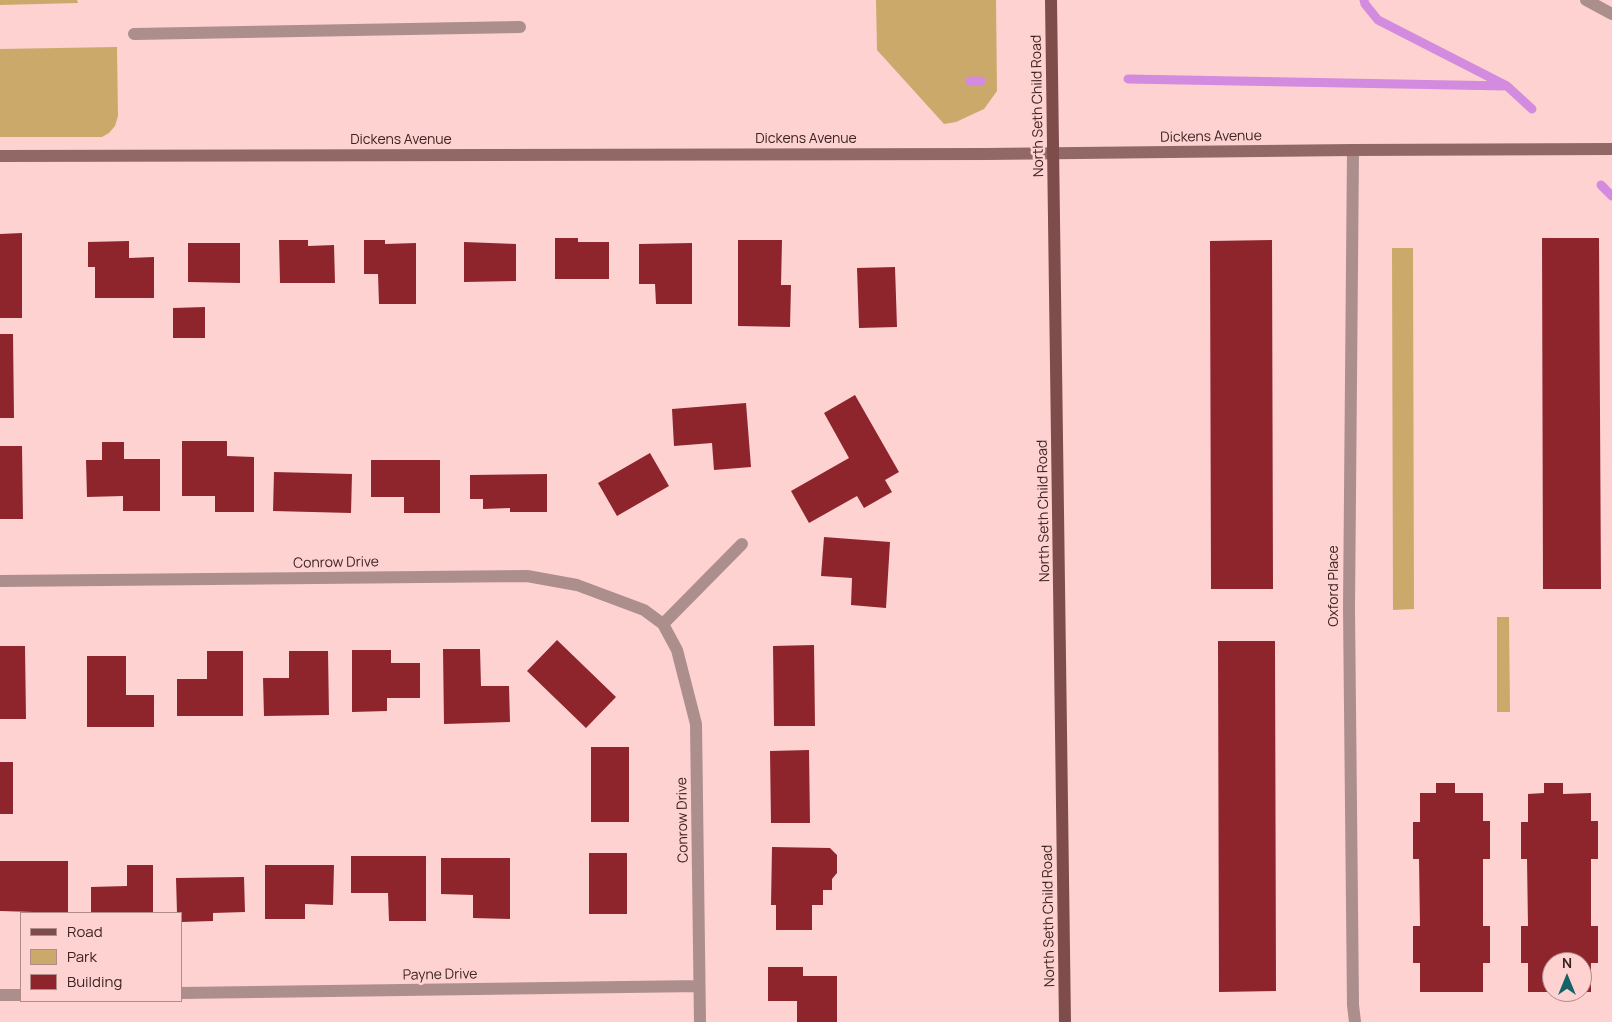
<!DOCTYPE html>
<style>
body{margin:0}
#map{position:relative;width:1612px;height:1022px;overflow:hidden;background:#fdd2d0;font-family:Manrope,sans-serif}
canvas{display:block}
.legend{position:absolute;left:20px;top:912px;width:162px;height:90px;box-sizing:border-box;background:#fdd2d0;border:1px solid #b08c8a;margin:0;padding:6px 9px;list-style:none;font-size:15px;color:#3d2322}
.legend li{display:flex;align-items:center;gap:10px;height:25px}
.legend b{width:25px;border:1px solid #b08c8a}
.north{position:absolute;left:1542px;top:952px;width:50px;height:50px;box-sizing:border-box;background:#fdd2d0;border:1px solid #b08c8a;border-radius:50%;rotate:0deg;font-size:14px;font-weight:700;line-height:20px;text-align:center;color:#3d2322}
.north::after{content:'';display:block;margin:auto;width:18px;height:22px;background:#136368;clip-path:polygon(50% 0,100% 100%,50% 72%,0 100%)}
</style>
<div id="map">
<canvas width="1612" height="1022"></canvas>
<ul class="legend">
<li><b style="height:6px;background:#7e4c4b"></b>Road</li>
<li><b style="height:14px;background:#cba96b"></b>Park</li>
<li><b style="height:14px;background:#8e252d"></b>Building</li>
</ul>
<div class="north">N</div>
</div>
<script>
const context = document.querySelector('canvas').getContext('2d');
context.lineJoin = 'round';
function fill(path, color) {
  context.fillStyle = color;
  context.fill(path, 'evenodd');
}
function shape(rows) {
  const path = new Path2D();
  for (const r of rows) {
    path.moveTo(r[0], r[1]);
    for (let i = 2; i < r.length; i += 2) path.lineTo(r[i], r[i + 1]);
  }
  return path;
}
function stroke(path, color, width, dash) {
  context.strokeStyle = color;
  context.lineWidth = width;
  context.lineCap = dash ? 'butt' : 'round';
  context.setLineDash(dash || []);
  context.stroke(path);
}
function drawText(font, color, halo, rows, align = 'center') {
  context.font = font + ' Manrope,sans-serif';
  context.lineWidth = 5;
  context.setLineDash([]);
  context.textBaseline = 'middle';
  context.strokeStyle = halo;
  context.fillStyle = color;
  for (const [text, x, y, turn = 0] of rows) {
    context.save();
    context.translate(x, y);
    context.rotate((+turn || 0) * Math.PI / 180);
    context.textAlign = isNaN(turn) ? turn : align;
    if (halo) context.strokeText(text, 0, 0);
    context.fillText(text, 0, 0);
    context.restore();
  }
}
fill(shape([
 [0,0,77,0,78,3,0,5],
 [876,0,996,0,997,91,984,109,956,122,944,124,877,50],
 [117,47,118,116,115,126,109,133,102,137,0,137,0,49],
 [1392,248,1413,248,1414,609,1393,610],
 [1497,617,1509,617,1510,712,1497,712]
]), '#cba96b');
stroke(shape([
 [1364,0,1365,4,1378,20,1507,86,1532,109],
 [1128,79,1507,86],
 [970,81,981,81],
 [1601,185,1612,196]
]), '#d28bde', 9);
fill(shape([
 [22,233,22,318,0,318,0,234],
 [555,238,578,238,578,242,609,242,609,279,555,279],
 [1542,238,1599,238,1601,589,1543,589],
 [279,240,308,240,308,246,334,245,335,283,280,283],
 [364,240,385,240,385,244,416,243,416,304,379,304,378,274,364,274],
 [738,240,782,240,781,285,791,285,790,327,738,326],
 [1272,240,1273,589,1211,589,1210,241],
 [129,241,129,258,154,257,154,298,95,298,95,267,88,267,88,242],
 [464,242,516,244,516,281,464,282],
 [188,243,240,243,240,283,188,282],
 [692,243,692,304,656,304,655,284,639,284,639,244],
 [895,267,897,327,859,328,857,268],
 [205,307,205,338,173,338,173,308],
 [0,334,13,334,14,418,0,418],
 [855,395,899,472,885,480,892,492,864,508,857,496,809,523,791,491,849,458,824,413],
 [746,403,751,467,714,470,712,443,674,446,672,409],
 [182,441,227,441,227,456,254,457,254,512,215,512,215,496,182,496],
 [102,442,124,442,124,459,160,459,160,511,123,511,123,496,87,497,86,460,102,460],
 [0,446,22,446,23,519,0,519],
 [650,453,669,486,617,516,598,483],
 [371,460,440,460,440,513,404,513,404,497,371,497],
 [274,472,352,474,351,513,273,511],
 [547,474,547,512,510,512,510,508,483,509,483,499,470,499,470,475],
 [824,537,890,542,886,608,851,605,852,578,821,576],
 [557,640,616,697,586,728,527,671],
 [1218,641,1275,641,1276,991,1219,992],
 [814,645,815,726,774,726,773,646],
 [0,646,25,646,26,719,0,719],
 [443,649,480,649,481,686,509,686,510,722,444,724],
 [352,650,391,650,391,663,420,663,420,698,387,698,387,711,352,712],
 [207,651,243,651,243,716,177,716,177,679,207,679],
 [289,651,328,651,329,715,264,716,263,678,289,678],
 [87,656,126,656,126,695,154,695,154,727,87,727],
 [591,747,629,747,629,822,591,822],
 [809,750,810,823,771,823,770,751],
 [0,762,13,762,13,814,0,814],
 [1436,783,1455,783,1455,793,1483,793,1483,821,1490,821,1490,859,1483,859,1483,926,1490,926,1490,963,1483,963,1483,992,1420,992,1420,963,1413,963,1413,926,1420,926,1419,859,1413,859,1413,822,1420,822,1420,793,1436,793],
 [1544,783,1563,783,1563,794,1591,793,1591,821,1598,821,1598,859,1591,859,1591,926,1598,926,1598,963,1591,963,1591,992,1582,992,1582,962,1552,962,1552,992,1528,992,1528,963,1521,963,1521,926,1528,926,1527,859,1521,859,1521,822,1528,822,1528,794,1544,793],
 [772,847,830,848,837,855,837,873,832,879,832,890,823,890,823,905,812,905,812,930,776,930,776,905,771,905],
 [589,853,627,853,627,914,589,914],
 [351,856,426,856,426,921,389,921,388,893,351,893],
 [441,858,510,858,510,919,473,918,473,895,441,894],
 [0,861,68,861,68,913,0,911],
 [127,865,153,865,153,913,91,913,91,887,127,886],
 [265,865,334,865,333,905,305,904,305,919,265,919],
 [244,877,245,912,213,913,213,921,181,922,181,913,177,913,176,878],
 [768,967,803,967,803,976,837,976,837,1022,797,1022,797,1001,768,1001]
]), '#8e252d');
stroke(shape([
 [134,34,520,27]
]), '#ac8e8d', 12);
stroke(shape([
 [1586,0,1612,14],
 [1353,150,1349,608,1353,1005,1355,1022],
 [0,581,527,576,577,585,644,610,663,624,677,650,696,724,700,1022],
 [663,624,742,544],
 [181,993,699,986],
 [0,995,21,995]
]), '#ac8e8d', 12);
stroke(shape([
 [0,156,986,154,1353,150,1612,149]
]), '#926866', 12);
stroke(shape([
 [1051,0,1065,1022]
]), '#7e4c4b', 12);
drawText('14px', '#3d2322', '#fdd2d0', [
 ["North Seth Child Road",1038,106,-91],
 ["Dickens Avenue",1211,137,-1],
 ["Dickens Avenue",806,139],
 ["Dickens Avenue",401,140],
 ["North Seth Child Road",1044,511,-91],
 ["Conrow Drive",336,563,-1],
 ["Oxford Place",1334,586,-90],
 ["Conrow Drive",683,820,-91],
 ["North Seth Child Road",1049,916,-91],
 ["Payne Drive",440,975,-1]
]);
</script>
